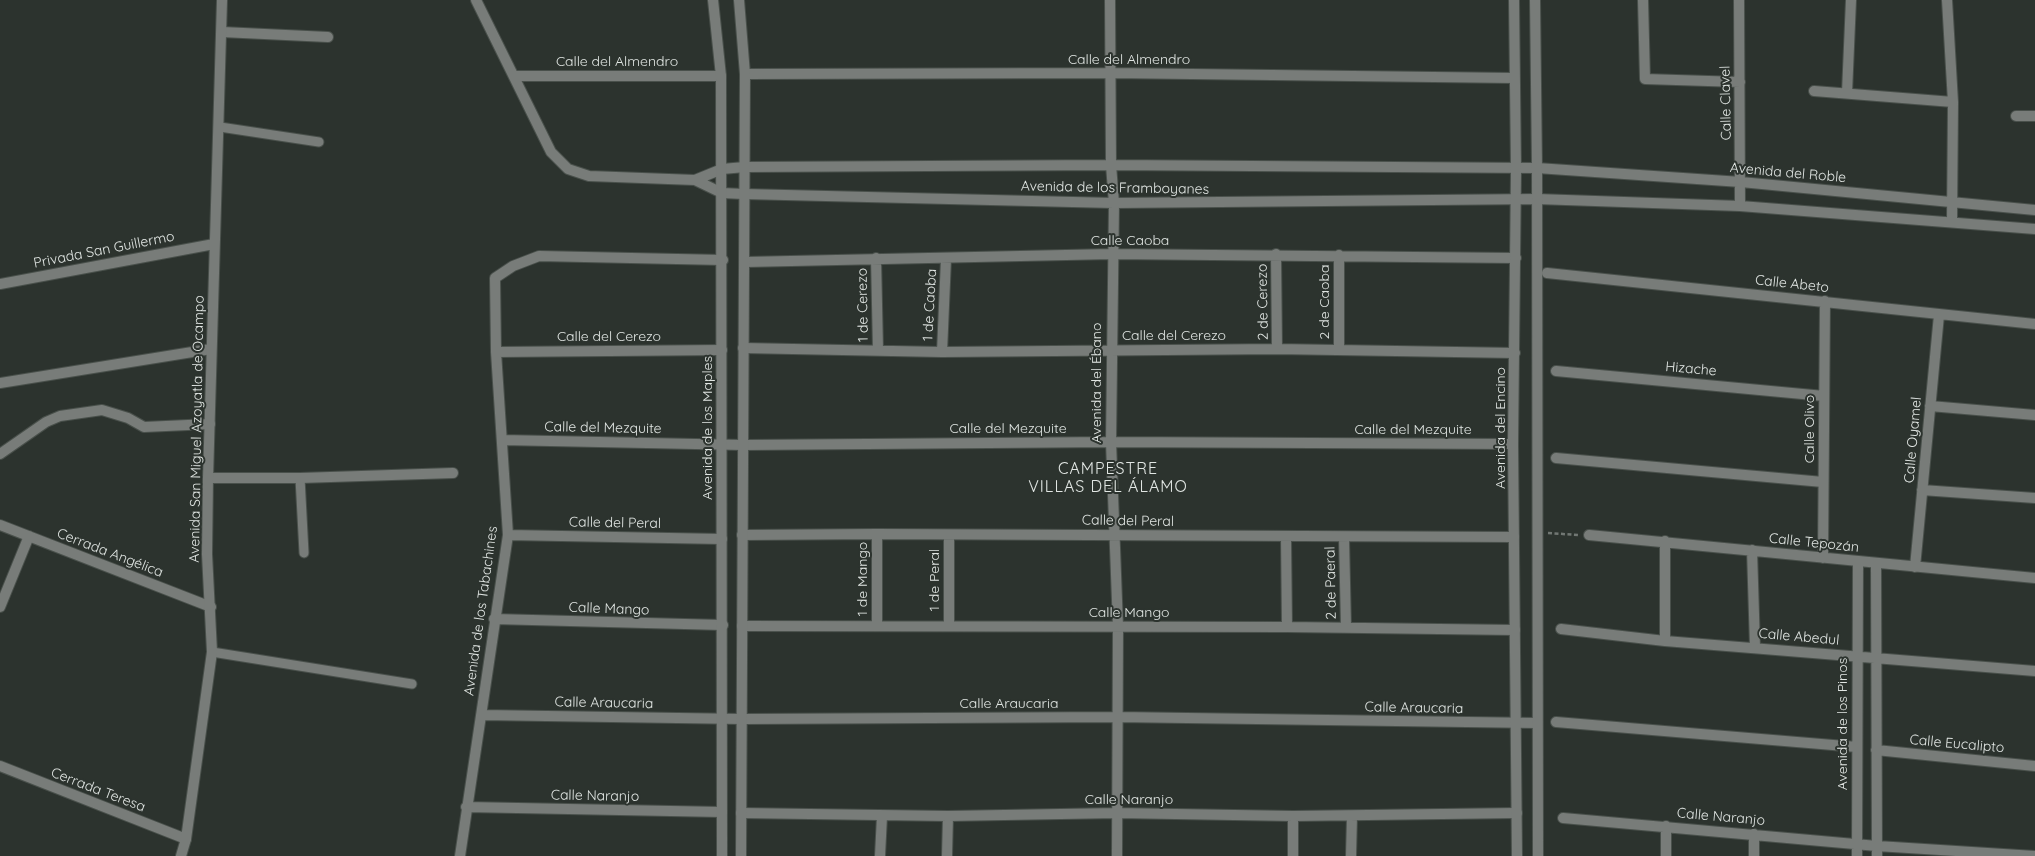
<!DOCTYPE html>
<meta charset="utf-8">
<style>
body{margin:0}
canvas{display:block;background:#2c332e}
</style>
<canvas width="2035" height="856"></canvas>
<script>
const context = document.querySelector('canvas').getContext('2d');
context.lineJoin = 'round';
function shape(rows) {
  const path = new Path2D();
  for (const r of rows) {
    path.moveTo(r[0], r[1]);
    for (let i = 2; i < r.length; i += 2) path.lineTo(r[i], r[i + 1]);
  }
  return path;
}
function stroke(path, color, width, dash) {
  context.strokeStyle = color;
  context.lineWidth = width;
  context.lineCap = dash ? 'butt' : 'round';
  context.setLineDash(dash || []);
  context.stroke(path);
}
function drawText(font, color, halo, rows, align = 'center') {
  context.font = font + ' Quicksand,sans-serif';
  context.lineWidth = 4;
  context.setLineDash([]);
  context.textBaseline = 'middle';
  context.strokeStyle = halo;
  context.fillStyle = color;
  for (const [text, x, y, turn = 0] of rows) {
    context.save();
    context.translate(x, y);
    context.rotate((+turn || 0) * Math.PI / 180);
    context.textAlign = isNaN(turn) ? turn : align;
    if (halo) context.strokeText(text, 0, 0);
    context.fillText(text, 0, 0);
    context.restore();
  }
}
const service = shape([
 [220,127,319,142],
 [300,478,304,553],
 [212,652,412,684]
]);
const minor = shape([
 [476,0,551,152,568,169,589,176,695,180,722,193,744,194,1114,203,1537,199,1740,206,2035,229],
 [1110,0,1111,165,1114,203,1111,442,1118,627,1117,856],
 [1643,0,1645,79,1740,82],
 [1739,0,1740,206],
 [1947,0,1953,102,1952,221],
 [222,32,328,37],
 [745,74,1111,73,1514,78],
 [514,76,721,76],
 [1814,91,1953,102],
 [1847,93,1851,0],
 [2016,116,2035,116],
 [695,180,722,169,745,167,1111,165,1537,168,1741,182,2035,210],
 [1276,254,1277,349],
 [876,258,878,350],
 [745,262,1112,254,1516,258],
 [1547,273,2035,324],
 [0,284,214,244],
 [743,348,942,352,1277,349,1515,353],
 [1339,350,1339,255],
 [496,352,722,350],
 [942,352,946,259],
 [1556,371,1824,396],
 [0,383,211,349],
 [1930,406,2035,415],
 [502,440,744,445,1111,442,1513,444],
 [0,454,46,422,60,416,102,410,128,418,144,427,210,424],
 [1556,458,1823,482],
 [208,478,300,478,453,473],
 [1922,490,2035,498],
 [0,525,211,607],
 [877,534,877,625],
 [508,535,722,539],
 [742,535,877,534,1514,537],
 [1589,535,2035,578],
 [1286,537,1287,627],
 [1344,538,1346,627],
 [1752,550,1755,647],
 [1823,558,1825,301],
 [1876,563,1877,856],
 [1915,567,1939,315],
 [0,607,29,536],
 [494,619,723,625],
 [949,625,949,535],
 [742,626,1287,627,1515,630],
 [1561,629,1665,641,2035,671],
 [1665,641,1665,541],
 [481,715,743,719,1117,717,1537,723],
 [1556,722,1857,747],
 [1876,750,2035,766],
 [0,766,186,839],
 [466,807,722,812],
 [741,813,948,816,1117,813,1293,816,1517,813],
 [1293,816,1293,856],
 [1563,818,1877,846,2035,856],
 [1754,834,1754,856],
 [460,856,508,535,496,352,495,278,513,266,539,256,723,260],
 [880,856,882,816],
 [947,856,948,816],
 [1351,856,1352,816],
 [1666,856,1666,826],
 [1857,856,1858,561]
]);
const tertiary = shape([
 [713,0,721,76,722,856],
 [739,0,745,74,741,856],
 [1514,0,1516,170,1513,444,1517,856],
 [1535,0,1537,168,1538,856],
 [181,856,186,839,212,652,207,554,208,478,222,0]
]);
stroke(service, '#49504b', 11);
stroke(minor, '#49504b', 12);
stroke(tertiary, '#49504b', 12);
stroke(shape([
 [1548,533,1578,535]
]), '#717773', 2.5, [4, 2.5]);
stroke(service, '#787c79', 9);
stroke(minor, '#787c79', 10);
stroke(tertiary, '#787c79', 10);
drawText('14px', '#e1e6e3', '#2c332e', [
 ["Calle del Almendro",1129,60],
 ["Calle del Almendro",617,62],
 ["Calle Clavel",1726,103,-91],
 ["Avenida del Roble",1788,173,5],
 ["Avenida de los Framboyanes",1115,188,1],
 ["Calle Caoba",1130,241],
 ["Privada San Guillermo",104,250,-11],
 ["Calle Abeto",1792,284,6],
 ["2 de Cerezo",1263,302,-91],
 ["2 de Caoba",1325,302,-90],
 ["1 de Cerezo",863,305,-91],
 ["1 de Caoba",930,305,-87],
 ["Calle del Cerezo",1174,336],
 ["Calle del Cerezo",609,337],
 ["Hizache",1691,369,5],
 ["Avenida del Ébano",1097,383,-90],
 ["Calle del Mezquite",603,428,1],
 ["Avenida de los Maples",708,428,-90],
 ["Avenida del Encino",1501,428,-90],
 ["Avenida San Miguel Azoyatla de Ocampo",197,429,-89],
 ["Calle del Mezquite",1008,429],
 ["Calle Olivo",1810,429,-90],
 ["Calle del Mezquite",1413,430],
 ["Calle Oyamel",1913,440,-85],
 ["Calle del Peral",1128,521,1],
 ["Calle del Peral",615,523,1],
 ["Calle Tepozán",1814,543,6],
 ["Cerrada Angélica",110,553,21],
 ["1 de Mango",863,579,-90],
 ["1 de Peral",935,580,-90],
 ["2 de Paeral",1331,583,-91],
 ["Calle Mango",609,609,2],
 ["Avenida de los Tabachines",481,611,-82],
 ["Calle Mango",1129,613],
 ["Calle Abedul",1799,637,5],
 ["Calle Araucaria",604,703,1],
 ["Calle Araucaria",1009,704],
 ["Calle Araucaria",1414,708,1],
 ["Avenida de los Pinos",1843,724,-90],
 ["Calle Eucalipto",1957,744,5],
 ["Cerrada Teresa",98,790,21],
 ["Calle Naranjo",595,796,1],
 ["Calle Naranjo",1129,800],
 ["Calle Naranjo",1721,817,5]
]);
context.letterSpacing = '1px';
drawText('16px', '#e1e6e3', '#2c332e', [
 ["CAMPESTRE",1108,469],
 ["VILLAS DEL ÁLAMO",1108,487]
]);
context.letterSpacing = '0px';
</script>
